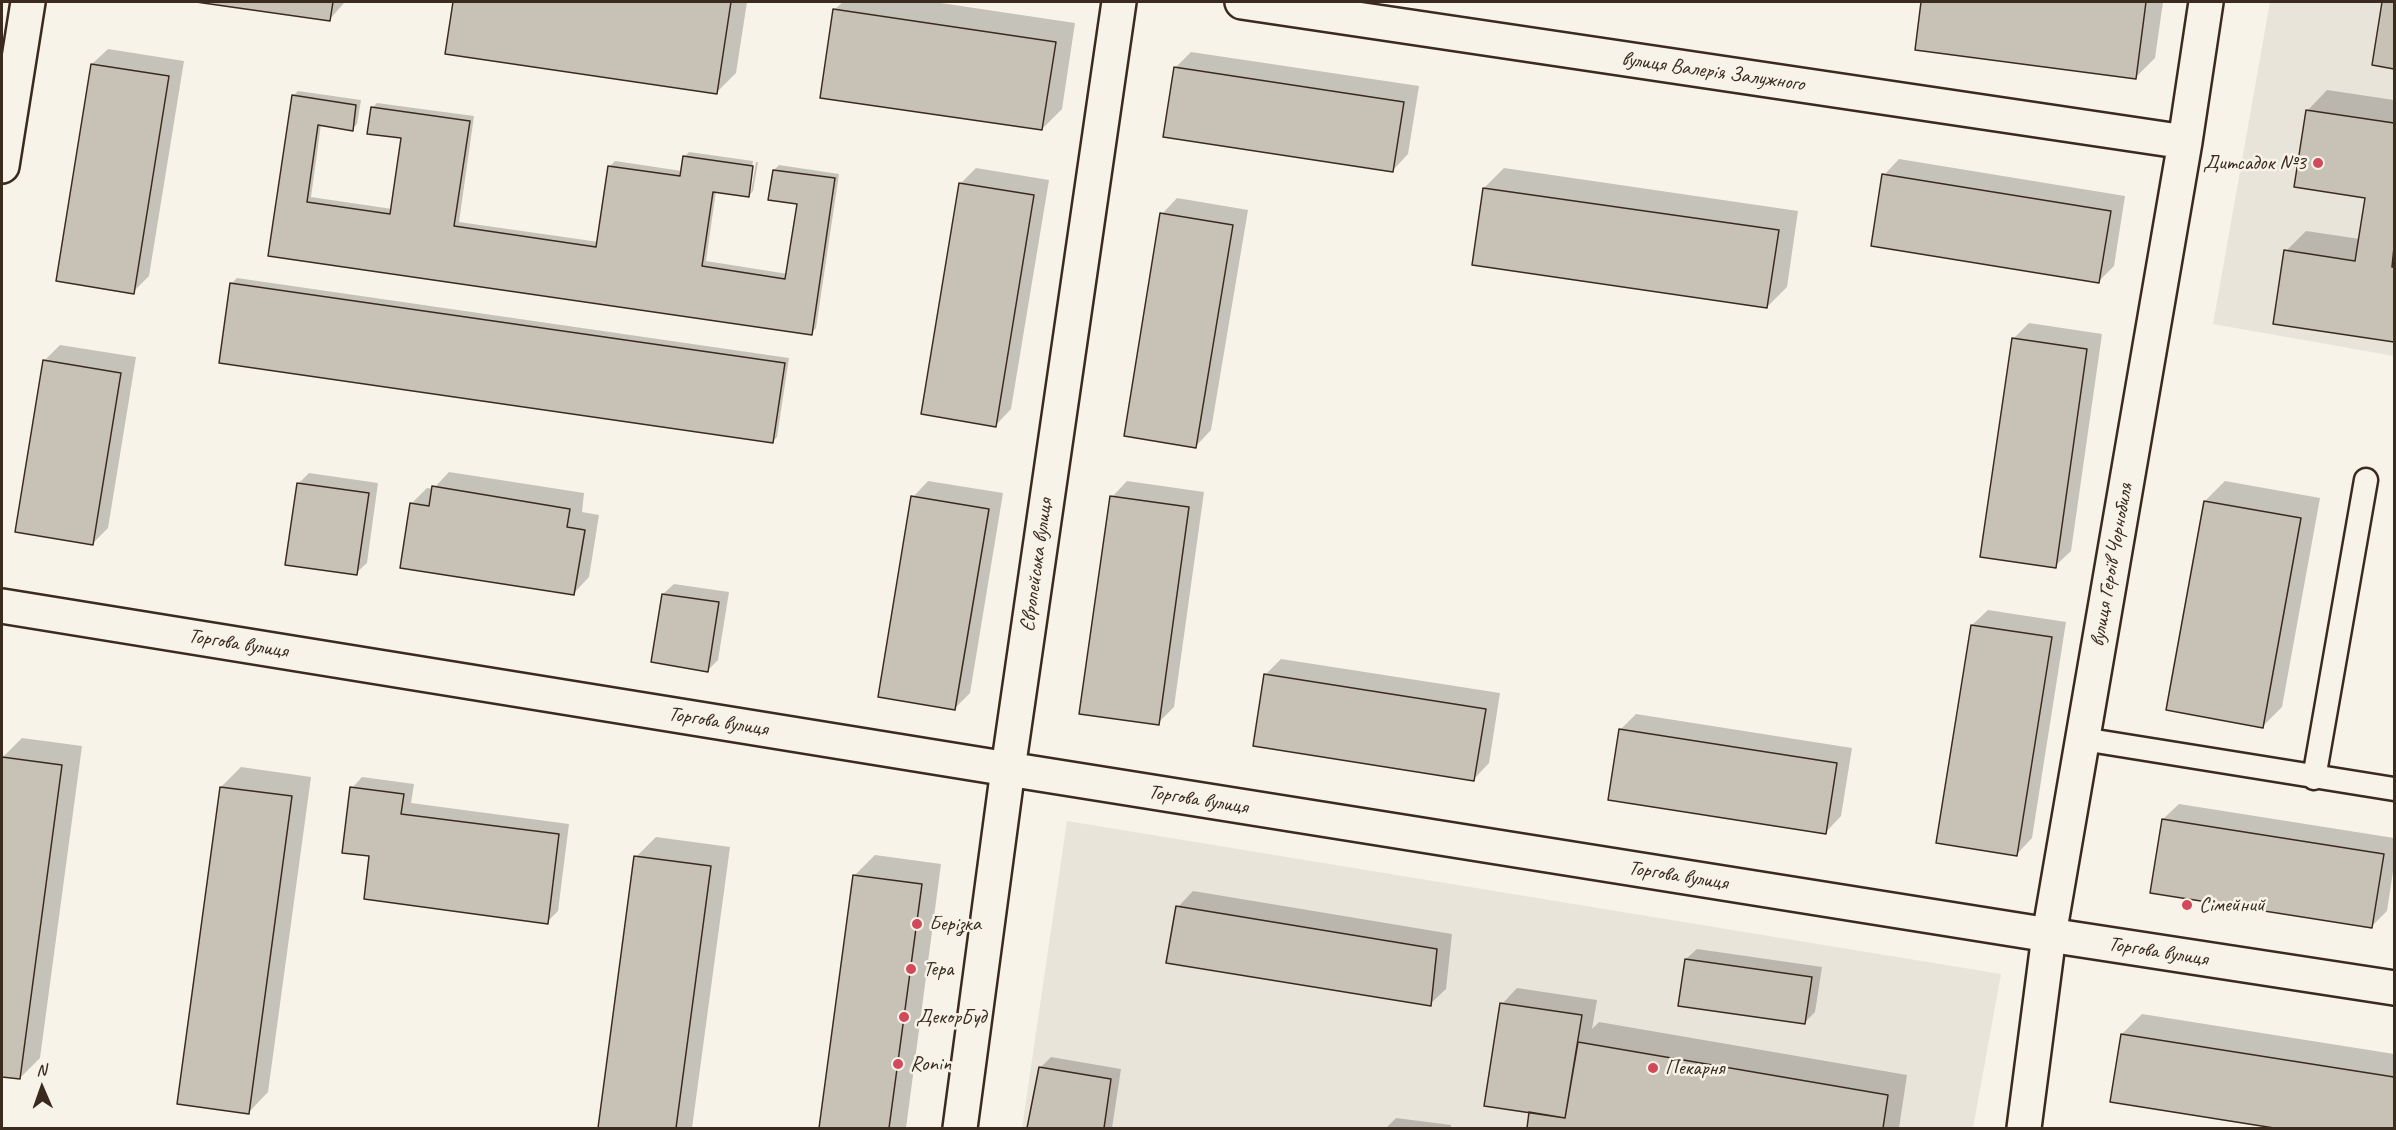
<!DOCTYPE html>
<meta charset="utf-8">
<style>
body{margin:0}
#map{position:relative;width:2396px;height:1130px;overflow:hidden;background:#f7f3e8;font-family:Caveat,sans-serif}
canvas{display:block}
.frame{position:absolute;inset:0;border:3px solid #3b2a1e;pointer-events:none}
.north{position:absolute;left:12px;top:1058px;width:60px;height:60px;-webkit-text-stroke:4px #f7f3e8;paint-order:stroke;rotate:358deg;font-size:16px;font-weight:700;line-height:24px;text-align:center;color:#3b2a1e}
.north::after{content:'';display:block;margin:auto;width:21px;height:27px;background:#3b2a1e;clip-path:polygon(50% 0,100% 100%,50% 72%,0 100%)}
</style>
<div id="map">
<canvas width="2396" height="1130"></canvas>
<div class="frame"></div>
<div class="north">N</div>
</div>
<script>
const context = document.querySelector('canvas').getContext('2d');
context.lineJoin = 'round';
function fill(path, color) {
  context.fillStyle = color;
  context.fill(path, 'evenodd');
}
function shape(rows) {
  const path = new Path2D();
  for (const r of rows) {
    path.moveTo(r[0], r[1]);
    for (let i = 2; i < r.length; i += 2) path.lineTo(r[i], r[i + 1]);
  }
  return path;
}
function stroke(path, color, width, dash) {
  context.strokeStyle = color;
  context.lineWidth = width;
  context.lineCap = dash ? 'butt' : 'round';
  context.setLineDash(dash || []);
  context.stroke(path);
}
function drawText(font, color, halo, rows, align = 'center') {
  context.font = font + ' Caveat,sans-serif';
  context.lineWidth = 5;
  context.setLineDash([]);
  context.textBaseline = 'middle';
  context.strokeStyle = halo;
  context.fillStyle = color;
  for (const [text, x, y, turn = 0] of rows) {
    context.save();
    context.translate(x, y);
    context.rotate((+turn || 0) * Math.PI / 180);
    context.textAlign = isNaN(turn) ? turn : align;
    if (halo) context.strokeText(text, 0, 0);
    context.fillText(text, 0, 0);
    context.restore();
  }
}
fill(shape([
 [2270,2,2394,2,2394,356,2213,324],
 [1067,821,2001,974,1973,1128,1022,1128]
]), '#e9e4d9');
fill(shape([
 [206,2,345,2,329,20],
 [455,2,747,2,736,73,716,93,447,53],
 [843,2,934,2,1075,23,1062,109,1042,129,834,10],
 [1923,2,2163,2,2155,58,2135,78,1917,49],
 [2383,2,2394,2,2394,67,2374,64],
 [108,49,184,61,149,276,133,292,92,64],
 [1191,52,1419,86,1408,154,1393,170,1175,68],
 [2327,90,2394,100,2394,340,2275,322,2286,251,2306,231,2360,239,2366,197,2308,110],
 [298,91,361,100,357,124,352,129,321,124,311,197,392,209,403,137,372,108,377,103,474,116,459,222,599,242,610,166,615,161,682,171,684,157,689,152,753,161,748,192,751,192,756,162,758,162,753,191,748,196,716,191,706,261,788,274,798,203,774,170,779,165,839,174,816,328,811,333,270,254,293,96],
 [1899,159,2125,196,2114,266,2098,282,1884,175],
 [976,168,1049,180,1011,409,996,425,960,184],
 [1504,168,1798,211,1787,287,1767,307,1484,188],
 [1177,198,1248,210,1211,430,1196,446,1162,214],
 [237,278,789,358,777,437,772,442,221,362,232,283],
 [2029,323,2102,334,2071,551,2055,566,2013,339],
 [60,345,136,357,108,528,93,543,44,361],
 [449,472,584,493,582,512,599,515,589,577,574,593,411,504,427,488,433,489],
 [309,473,378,483,367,563,356,573,298,484],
 [928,481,1003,493,970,693,955,708,913,497],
 [1127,481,1204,492,1174,707,1158,723,1112,497],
 [2225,481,2320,498,2282,707,2262,727,2205,501],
 [674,584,729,592,718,660,708,670,663,594],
 [1988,610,2066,622,2032,838,2017,854,1972,625],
 [1281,659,1500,693,1489,763,1474,779,1255,745,1266,674],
 [1636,714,1852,748,1841,816,1826,832,1620,730],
 [22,738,82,746,40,1058,20,1078,2,1076,2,758],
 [241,767,311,777,268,1092,249,1112,221,787],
 [362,777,414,784,411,803,569,824,558,911,547,922,371,855,352,788],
 [2179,804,2394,838,2394,865,2387,911,2371,927,2163,819],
 [656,837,730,847,692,1128,599,1128,636,857],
 [875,855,941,864,906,1128,821,1128,855,875],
 [1193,891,1452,934,1446,989,1430,1004,1178,907],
 [1697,949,1822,967,1815,1012,1804,1023,1686,959],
 [1517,988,1597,1000,1592,1029,1599,1022,1907,1075,1899,1128,1528,1128,1531,1111,1502,1004],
 [2142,1014,2394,1054,2394,1128,2284,1128,2111,1101,2122,1034],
 [1051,1057,1121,1069,1112,1128,1029,1128,1040,1068],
 [1396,1118,1451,1125,1451,1128,1386,1128]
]), '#0003');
const building = shape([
 [196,2,333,2,330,21,196,2],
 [453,2,731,2,717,94,445,54,453,2],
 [1921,2,2146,2,2136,79,1915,50,1921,2],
 [2382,2,2394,2,2394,69,2372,65,2382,2],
 [833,9,1056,42,1042,130,820,98,833,9],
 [91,64,169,76,134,294,56,281,91,64],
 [1174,67,1404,102,1393,172,1163,137,1174,67],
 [292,95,356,105,353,131,318,125,307,202,390,214,401,138,367,134,371,107,470,121,454,226,596,247,608,166,680,176,683,156,753,166,749,197,713,192,702,266,785,279,797,204,768,200,773,170,835,178,812,335,268,256,292,95],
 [2306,110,2394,123,2394,247,2392,267,2394,267,2394,342,2273,324,2284,250,2355,261,2365,198,2294,187,2306,110],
 [1882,174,2111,211,2099,283,1871,246,1882,174],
 [959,183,1034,195,996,427,921,414,959,183],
 [1483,188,1779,230,1767,308,1472,265,1483,188],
 [1160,213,1233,225,1196,448,1124,436,1160,213],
 [230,283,785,363,773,443,219,363,230,283],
 [2012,338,2087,349,2056,568,1980,557,2012,338],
 [43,360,121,373,93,545,15,532,43,360],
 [297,483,369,493,357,575,285,565,297,483],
 [432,486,570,509,567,527,585,530,574,595,400,568,410,503,429,506,432,486],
 [911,496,989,509,955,710,878,697,911,496],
 [1110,496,1189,507,1159,725,1079,714,1110,496],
 [2204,501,2301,518,2263,728,2166,710,2204,501],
 [662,594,719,602,708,672,651,662,662,594],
 [1971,625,2052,637,2017,856,1936,843,1971,625],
 [1264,674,1486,709,1474,781,1253,746,1264,674],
 [1619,729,1837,763,1826,834,1608,800,1619,729],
 [2,757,62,765,20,1079,2,1077,2,757],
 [220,787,292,796,249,1114,177,1104,220,787],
 [350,787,404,794,401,814,559,834,548,924,364,899,369,856,342,853,350,787],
 [2162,819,2384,854,2372,928,2150,893,2162,819],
 [634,856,711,866,676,1128,598,1128,634,856],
 [853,875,922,884,889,1128,819,1128,853,875],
 [1176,906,1437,949,1431,1006,1166,963,1176,906],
 [1685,959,1812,977,1805,1024,1678,1006,1685,959],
 [1500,1003,1582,1015,1565,1118,1484,1106,1500,1003],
 [2121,1034,2394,1077,2394,1128,2274,1128,2110,1102,2121,1034],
 [1578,1042,1888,1095,1883,1128,1527,1128,1529,1112,1565,1118,1578,1042],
 [1039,1067,1111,1079,1104,1128,1027,1128,1039,1067]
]);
fill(building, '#c8c1b6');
stroke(building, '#3b2a1e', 1.5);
const service = shape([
 [2083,739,2394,789],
 [2314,778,2366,480]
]);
const minor = shape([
 [1242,2,2185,142],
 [2,166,28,2],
 [2,606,1008,769],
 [2024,1128,2049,935,2185,142,2206,2]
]);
const tertiary = shape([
 [1008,769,2049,935,2394,988],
 [960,1128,1008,769,1119,2]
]);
stroke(service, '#3b2a1e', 27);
stroke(minor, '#3b2a1e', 38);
stroke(tertiary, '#3b2a1e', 38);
stroke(service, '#f7f3e8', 22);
stroke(minor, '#f7f3e8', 33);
stroke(tertiary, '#f7f3e8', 33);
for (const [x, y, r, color] of [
 [2318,163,6,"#d1495b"],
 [2187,905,6,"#d1495b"],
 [917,924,6,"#d1495b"],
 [911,969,6,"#d1495b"],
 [904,1017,6,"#d1495b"],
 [898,1064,6,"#d1495b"],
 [1653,1068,6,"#d1495b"]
]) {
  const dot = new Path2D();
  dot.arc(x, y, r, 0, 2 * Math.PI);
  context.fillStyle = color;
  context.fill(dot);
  stroke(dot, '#f7f3e8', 2);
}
drawText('21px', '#3b2a1e', '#f7f3e8', [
 ["вулиця Валерія Залужного",1713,72,8],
 ["Європейська вулиця",1037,565,-82],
 ["вулиця Героїв Чорнобиля",2112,565,-80],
 ["Торгова вулиця",238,644,9],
 ["Торгова вулиця",718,722,9],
 ["Торгова вулиця",1198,800,9],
 ["Торгова вулиця",1678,876,9],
 ["Торгова вулиця",2158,952,9]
]);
drawText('21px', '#3b2a1e', '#f7f3e8', [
 ["Дитсадок №3",2306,163,"right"],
 ["Сімейний",2199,905],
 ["Берізка",929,924],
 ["Тера",923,969],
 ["ДекорБуд",916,1017],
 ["Ronin",910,1064],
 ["Пекарня",1665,1068]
], 'left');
</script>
